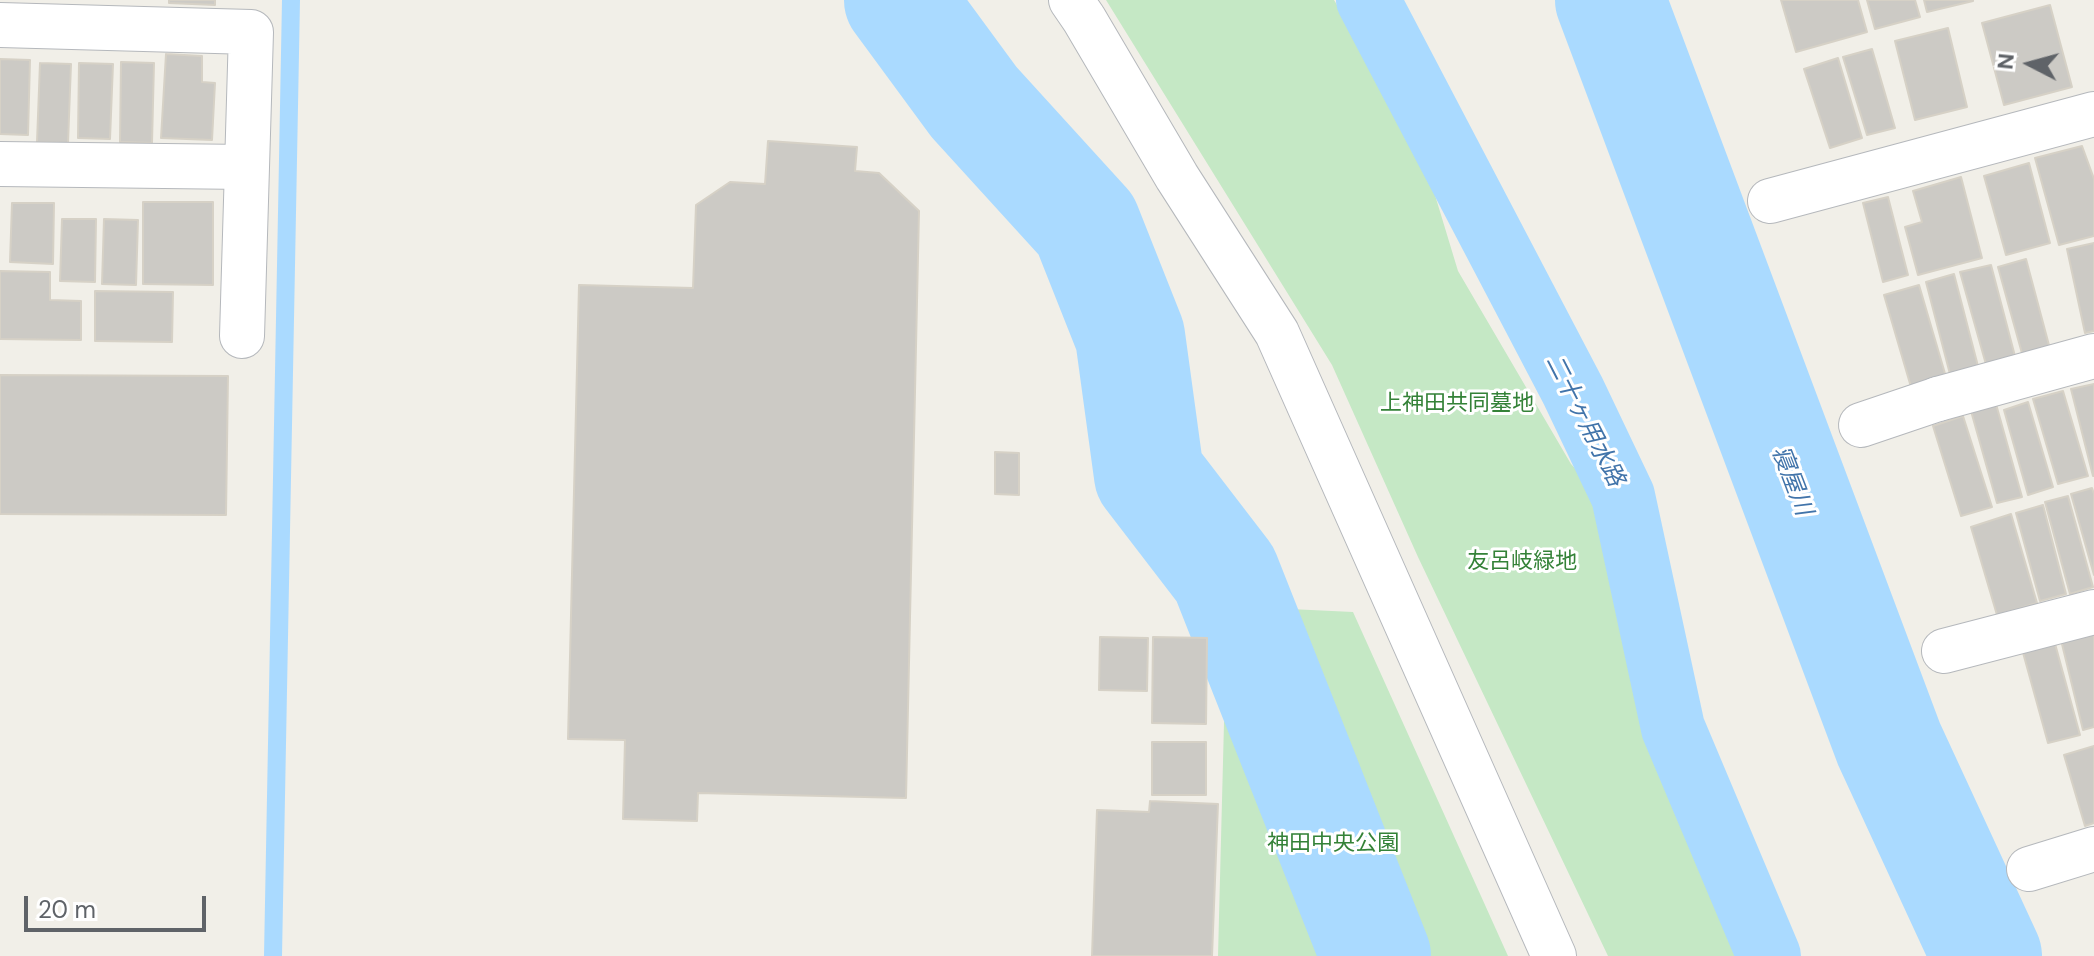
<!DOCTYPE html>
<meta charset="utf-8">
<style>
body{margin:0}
#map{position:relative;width:2094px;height:956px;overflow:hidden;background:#f1efe8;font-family:"DM Sans",sans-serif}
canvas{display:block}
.north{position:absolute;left:1990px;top:24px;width:80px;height:80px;-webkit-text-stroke:6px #fff;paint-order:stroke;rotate:276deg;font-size:22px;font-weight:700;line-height:32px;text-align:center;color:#5f6368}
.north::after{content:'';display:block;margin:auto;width:28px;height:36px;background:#5f6368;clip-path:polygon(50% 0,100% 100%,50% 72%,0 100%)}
.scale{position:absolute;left:24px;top:896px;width:182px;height:36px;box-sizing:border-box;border:4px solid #5f6368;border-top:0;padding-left:10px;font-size:24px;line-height:28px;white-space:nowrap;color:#5f6368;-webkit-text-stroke:6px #fff;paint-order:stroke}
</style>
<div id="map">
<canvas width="2094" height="956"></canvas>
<div class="north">N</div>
<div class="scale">20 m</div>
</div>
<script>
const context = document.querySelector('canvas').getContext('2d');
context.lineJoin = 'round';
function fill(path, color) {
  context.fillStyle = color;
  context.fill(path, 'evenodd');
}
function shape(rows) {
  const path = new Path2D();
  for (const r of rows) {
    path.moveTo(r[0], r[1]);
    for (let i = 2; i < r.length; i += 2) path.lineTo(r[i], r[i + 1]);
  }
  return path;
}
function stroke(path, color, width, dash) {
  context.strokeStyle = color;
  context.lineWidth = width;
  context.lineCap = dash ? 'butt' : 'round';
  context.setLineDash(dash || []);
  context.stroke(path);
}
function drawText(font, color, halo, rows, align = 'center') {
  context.font = font + ' "DM Sans","Noto Sans JP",sans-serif';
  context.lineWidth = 6;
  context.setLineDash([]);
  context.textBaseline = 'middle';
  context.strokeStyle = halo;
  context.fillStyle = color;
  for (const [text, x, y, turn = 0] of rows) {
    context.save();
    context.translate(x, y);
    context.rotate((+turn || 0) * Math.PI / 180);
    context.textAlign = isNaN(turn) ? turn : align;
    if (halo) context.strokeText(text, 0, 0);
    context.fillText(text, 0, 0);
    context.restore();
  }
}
fill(shape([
 [1106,0,1334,0,1418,139,1458,271,1571,464,1599,494,1614,544,1638,691,1654,755,1741,956,1608,956,1418,557,1332,365],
 [1227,606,1353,612,1508,956,1218,956]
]), '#c5e8c5');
stroke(shape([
 [273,956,291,0]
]), '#aadaff', 18);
stroke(shape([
 [1368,0,1573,391,1623,496,1673,728,1769,956]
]), '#aadaff', 64);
stroke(shape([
 [899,0,974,102,1086,225,1130,336,1149,475,1225,574,1376,956],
 [1610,0,1889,744,1987,956]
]), '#aadaff', 110);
const building = shape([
 [169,0,215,0,215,5,169,3,169,0],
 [1781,0,1858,0,1867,32,1796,52,1781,0],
 [1867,0,1915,0,1920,17,1875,29,1867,0],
 [1924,0,1973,0,1973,1,1927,12,1924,0],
 [2050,5,2072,87,2004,105,1982,23,2050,5],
 [1948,28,1967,107,1915,120,1895,41,1948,28],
 [1872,49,1895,128,1867,135,1843,57,1872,49],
 [166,54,202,56,202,82,215,83,212,140,161,138,166,54],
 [1838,58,1862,138,1830,148,1804,69,1838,58],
 [0,59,30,60,28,135,0,134,0,59],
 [121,62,154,63,152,143,120,142,121,62],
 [40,63,71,64,68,143,37,142,40,63],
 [79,63,113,64,110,139,78,138,79,63],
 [768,141,857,147,855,171,879,173,919,211,906,798,698,793,697,821,623,819,625,740,568,739,579,285,693,288,696,205,730,182,765,184,768,141],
 [2082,146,2094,179,2094,236,2059,245,2035,158,2082,146],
 [2029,163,2050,243,2006,255,1984,176,2029,163],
 [1961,177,1982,258,1918,275,1905,227,1922,222,1913,191,1961,177],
 [1888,197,1908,275,1883,282,1863,203,1888,197],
 [143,202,213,202,213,285,143,284,143,202],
 [12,203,54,203,53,264,10,262,12,203],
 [62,219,96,219,95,282,60,281,62,219],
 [104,219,138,220,136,285,102,284,104,219],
 [2094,243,2094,331,2085,333,2067,249,2094,243],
 [2026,259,2050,349,2023,357,1998,267,2026,259],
 [1991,265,2016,360,1987,368,1960,272,1991,265],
 [0,271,50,272,50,300,81,301,81,340,0,339,0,271],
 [1954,274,1979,370,1951,378,1926,282,1954,274],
 [1919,285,1946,377,1911,387,1884,295,1919,285],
 [95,291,173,292,172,342,95,341,95,291],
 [0,375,228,376,226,515,0,514,0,375],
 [2094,384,2094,476,2093,476,2071,389,2094,384],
 [2063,391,2088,476,2058,484,2033,399,2063,391],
 [2028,402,2053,487,2028,495,2004,410,2028,402],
 [1996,404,2022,497,1997,503,1971,411,1996,404],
 [1963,416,1992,507,1961,516,1933,426,1963,416],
 [995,452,1019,453,1019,495,995,494,995,452],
 [2092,488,2094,494,2094,575,2071,494,2092,488],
 [2068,496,2093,587,2070,594,2045,502,2068,496],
 [2043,505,2066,594,2040,601,2016,513,2043,505],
 [2011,514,2037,603,1997,615,1971,527,2011,514],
 [2094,632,2094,727,2083,730,2061,640,2094,632],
 [1100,637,1148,638,1147,691,1099,690,1100,637],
 [1153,637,1207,638,1206,724,1152,723,1153,637],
 [2054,640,2080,735,2048,743,2022,649,2054,640],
 [1152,742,1206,742,1206,795,1152,795,1152,742],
 [2094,746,2094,823,2085,826,2064,755,2094,746],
 [1150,801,1218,804,1212,956,1092,956,1097,810,1149,812,1150,801]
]);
fill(building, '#cccac5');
stroke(building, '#d6d1c6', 2);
const pedestrian = shape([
 [1861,425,1938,399]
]);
const minor = shape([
 [0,25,251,32,242,336],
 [0,164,246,167],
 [1770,201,2094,114],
 [1938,399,2094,356],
 [1944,651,2094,612],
 [2029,869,2094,849]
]);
const tertiary = shape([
 [1071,0,1084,19,1177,177,1277,333,1554,956]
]);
stroke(pedestrian, '#b5b8bc', 46);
stroke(minor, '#b5b8bc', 46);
stroke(tertiary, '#b5b8bc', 46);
stroke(pedestrian, '#fff', 44);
stroke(minor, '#fff', 44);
stroke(tertiary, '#fff', 44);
drawText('22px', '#348238', '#fff', [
 ["上神田共同墓地",1457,404],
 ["友呂岐緑地",1522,562],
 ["神田中央公園",1333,844]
]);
drawText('italic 24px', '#4174aa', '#fff', [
 ["二十ヶ用水路",1584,421,63],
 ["寝屋川",1791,481,69]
]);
</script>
